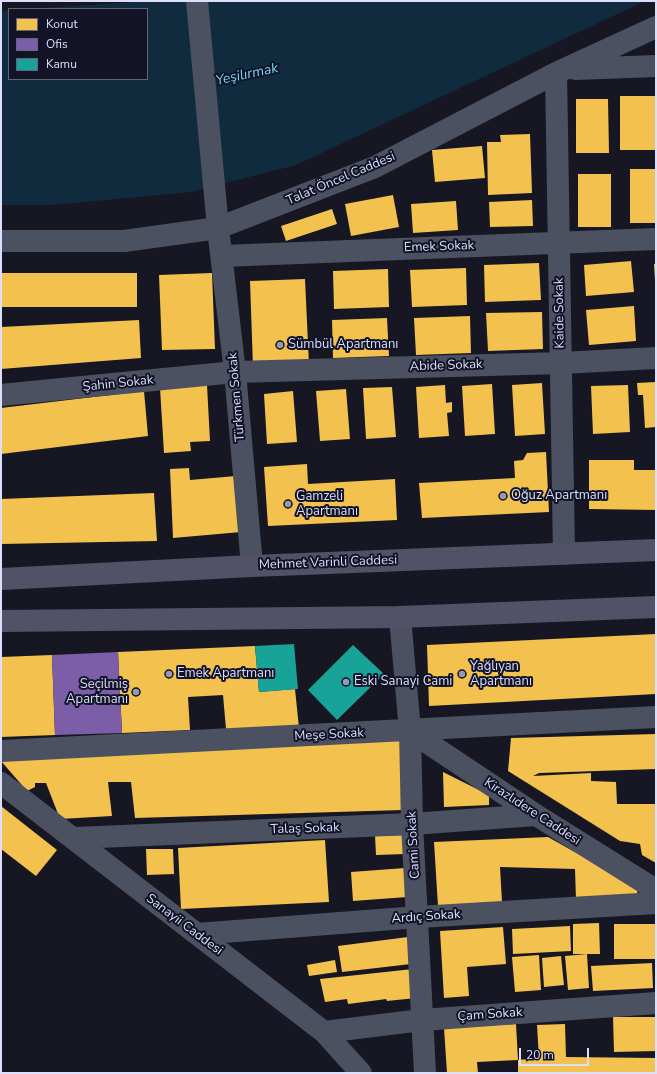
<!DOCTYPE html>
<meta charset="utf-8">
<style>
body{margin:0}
#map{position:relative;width:657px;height:1074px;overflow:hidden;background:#161722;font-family:"Nunito Sans",sans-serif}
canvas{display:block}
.frame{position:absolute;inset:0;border:2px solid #dbdffb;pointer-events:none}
.legend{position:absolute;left:8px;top:8px;width:140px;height:72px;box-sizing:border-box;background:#121326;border:1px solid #62657b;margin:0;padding:5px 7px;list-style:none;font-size:12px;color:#dbdffb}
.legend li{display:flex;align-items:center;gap:8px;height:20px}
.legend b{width:20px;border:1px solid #62657b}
.scale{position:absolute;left:519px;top:1048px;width:70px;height:18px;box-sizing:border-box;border:2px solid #dbdffb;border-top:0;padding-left:5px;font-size:12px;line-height:14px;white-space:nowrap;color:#dbdffb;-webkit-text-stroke:3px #121326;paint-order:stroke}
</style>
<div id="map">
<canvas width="657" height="1074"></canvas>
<div class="frame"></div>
<ul class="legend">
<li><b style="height:11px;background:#f2c14e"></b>Konut</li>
<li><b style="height:11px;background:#7b5ea7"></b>Ofis</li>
<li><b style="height:11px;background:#17a398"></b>Kamu</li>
</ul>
<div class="scale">20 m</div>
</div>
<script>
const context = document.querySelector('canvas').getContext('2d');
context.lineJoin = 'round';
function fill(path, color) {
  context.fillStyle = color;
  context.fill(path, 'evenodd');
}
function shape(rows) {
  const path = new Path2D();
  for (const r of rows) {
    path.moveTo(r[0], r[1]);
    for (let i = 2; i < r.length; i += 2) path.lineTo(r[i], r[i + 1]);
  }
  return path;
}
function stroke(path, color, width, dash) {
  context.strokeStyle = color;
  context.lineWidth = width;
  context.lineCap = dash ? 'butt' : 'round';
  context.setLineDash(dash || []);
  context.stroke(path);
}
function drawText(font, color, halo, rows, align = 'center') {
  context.font = font + ' "Nunito Sans",sans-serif';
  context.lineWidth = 4;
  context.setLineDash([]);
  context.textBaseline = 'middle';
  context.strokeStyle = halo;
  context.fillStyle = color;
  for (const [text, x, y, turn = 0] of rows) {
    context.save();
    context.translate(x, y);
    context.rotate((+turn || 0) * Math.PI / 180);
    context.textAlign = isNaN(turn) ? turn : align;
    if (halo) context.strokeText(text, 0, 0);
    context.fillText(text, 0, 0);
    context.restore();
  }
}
fill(shape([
 [149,1,645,1,296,165,191,192,53,205,1,205,1,11,9,10,9,79,147,79,147,9,30,9]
]), '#112b3e');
fill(shape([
 [620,96,656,96,656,150,620,150],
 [576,99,608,99,609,153,576,153],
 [530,134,532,193,488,195,487,142,501,142,500,135],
 [482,146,485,178,435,182,432,150],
 [630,169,656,169,656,223,630,223],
 [578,174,611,174,611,227,578,227],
 [393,195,399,227,351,236,345,204],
 [532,200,533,226,490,227,489,202],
 [456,201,458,230,413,233,411,204],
 [332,209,337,224,286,241,281,226],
 [631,261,634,292,586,296,584,265],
 [539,263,541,300,485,302,484,265],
 [654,264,656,264,656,280,655,280],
 [466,268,467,305,412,307,410,270],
 [388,269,389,307,334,309,333,271],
 [1,273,137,273,137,307,1,307],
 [212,273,215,349,162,350,159,275],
 [305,279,309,365,253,367,250,281],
 [634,306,636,341,589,345,586,310],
 [542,312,543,349,488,351,486,313],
 [470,316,471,353,416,355,414,318],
 [387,318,389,356,333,358,332,320],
 [139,320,141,358,1,369,1,327],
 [656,382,656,427,645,428,643,395,638,395,637,383],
 [542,383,545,434,515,436,512,385],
 [492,384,495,434,465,436,462,386],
 [207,385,210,441,190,442,191,451,164,453,160,388],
 [445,385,446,403,452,402,452,412,447,413,449,436,419,438,416,387],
 [628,385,630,432,593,434,591,386],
 [392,387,396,437,366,439,363,388],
 [346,389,350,439,320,441,316,391],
 [144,391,148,436,1,454,1,408],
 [293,391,297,442,267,444,264,394],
 [546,452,549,512,422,518,419,483,515,478,514,461,523,460,527,453],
 [589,460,634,460,634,470,656,470,656,510,589,509],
 [307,464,308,484,395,479,397,520,268,526,264,467],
 [189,468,190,480,236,476,241,532,173,538,170,469],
 [154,493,157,541,1,544,1,499],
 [656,634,656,694,429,706,427,645],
 [255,646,259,692,295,689,299,728,226,729,223,695,188,697,190,730,122,733,118,652],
 [52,655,55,735,1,737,1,657],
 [656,734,656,769,539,773,533,776,591,773,591,781,616,782,617,804,656,804,656,863,642,855,640,844,620,841,508,771,511,738],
 [400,739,403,810,135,818,131,782,108,782,112,816,60,819,46,783,35,783,35,787,27,791,1,761],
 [443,772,489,795,489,805,444,807],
 [1,806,57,850,36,876,1,849],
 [405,835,405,854,376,855,375,836],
 [548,837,637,887,638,899,576,900,575,869,500,867,502,902,438,906,434,842],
 [325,840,329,902,181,909,178,848],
 [146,849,173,849,174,874,147,875],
 [405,868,407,897,353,901,351,872],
 [599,923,600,954,573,954,573,924],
 [614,924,656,924,656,959,614,959],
 [570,926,571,951,513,954,512,929],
 [503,927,506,964,467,967,469,996,444,998,440,931],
 [408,937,411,964,342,972,338,946],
 [587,954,589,988,568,990,565,956],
 [539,955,541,990,515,992,512,957],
 [561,956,564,985,544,987,542,958],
 [335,960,337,972,309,976,307,965],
 [652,963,653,988,593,991,591,966],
 [413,969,416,998,387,1001,386,999,379,1000,348,1004,347,999,325,1002,320,979],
 [613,1017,656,1017,656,1051,614,1052],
 [516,1024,518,1060,539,1058,537,1025,565,1024,566,1057,656,1058,656,1073,518,1073,518,1060,477,1062,478,1073,447,1073,444,1028]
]), '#f2c14e');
fill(shape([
 [118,652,122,733,55,735,52,655]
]), '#7b5ea7');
fill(shape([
 [294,644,298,689,259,692,255,646],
 [353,645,384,674,337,720,308,690]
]), '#17a398');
stroke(shape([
 [197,1,218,228,235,372,252,566],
 [575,69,656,66],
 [556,73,564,554],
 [1,241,124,241,218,228,375,167,556,73,656,27],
 [222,256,656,239],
 [1,395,235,372,561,363,656,358],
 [400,617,410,731,412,824,425,1073],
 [410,731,536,815,656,890],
 [1,751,656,717],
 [1,783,324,1032,361,1073],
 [74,838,412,824,536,815],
 [197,934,418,917,656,903],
 [324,1032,422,1020,656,1003]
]), '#4c5161', 22);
stroke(shape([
 [1,579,252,566,656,550],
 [1,621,400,617,656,607]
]), '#535167', 22);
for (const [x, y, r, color] of [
 [280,345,4,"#9699af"],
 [503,496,4,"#9699af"],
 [288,504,4,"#9699af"],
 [169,674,4,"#9699af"],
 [462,674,4,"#9699af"],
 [346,682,4,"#9699af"],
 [136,692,4,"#9699af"]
]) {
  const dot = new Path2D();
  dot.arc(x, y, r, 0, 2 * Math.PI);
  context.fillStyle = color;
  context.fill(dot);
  stroke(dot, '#121326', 1.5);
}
drawText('13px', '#dbdffb', '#121326', [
 ["Talat Öncel Caddesi",341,179,-23],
 ["Emek Sokak",439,247,-2],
 ["Kaide Sokak",560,313,-91],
 ["Abide Sokak",446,366,-2],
 ["Şahin Sokak",118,384,-6],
 ["Türkmen Sokak",237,397,-95],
 ["Mehmet Varinli Caddesi",328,563,-2],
 ["Meşe Sokak",329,735,-3],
 ["Kirazlıdere Caddesi",532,812,33],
 ["Talaş Sokak",305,829,-2],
 ["Cami Sokak",414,845,-93],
 ["Ardıç Sokak",426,917,-4],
 ["Sanayii Caddesi",184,925,37],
 ["Çam Sokak",490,1015,-4]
]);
drawText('13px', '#dbdffb', '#121326', [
 ["Sümbül Apartmanı",288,345],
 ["Oğuz Apartmanı",511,496],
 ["Gamzeli",296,497],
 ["Apartmanı",296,512],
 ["Yağlıyan",470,667],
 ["Apartmanı",470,682],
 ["Emek Apartmanı",177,674],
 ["Eski Sanayi Cami",354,682],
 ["Seçilmiş",128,685,"right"],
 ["Apartmanı",128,700,"right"]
], 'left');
drawText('italic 14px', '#74d4f0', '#121326', [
 ["Yeşilırmak",247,75,-12]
]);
</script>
